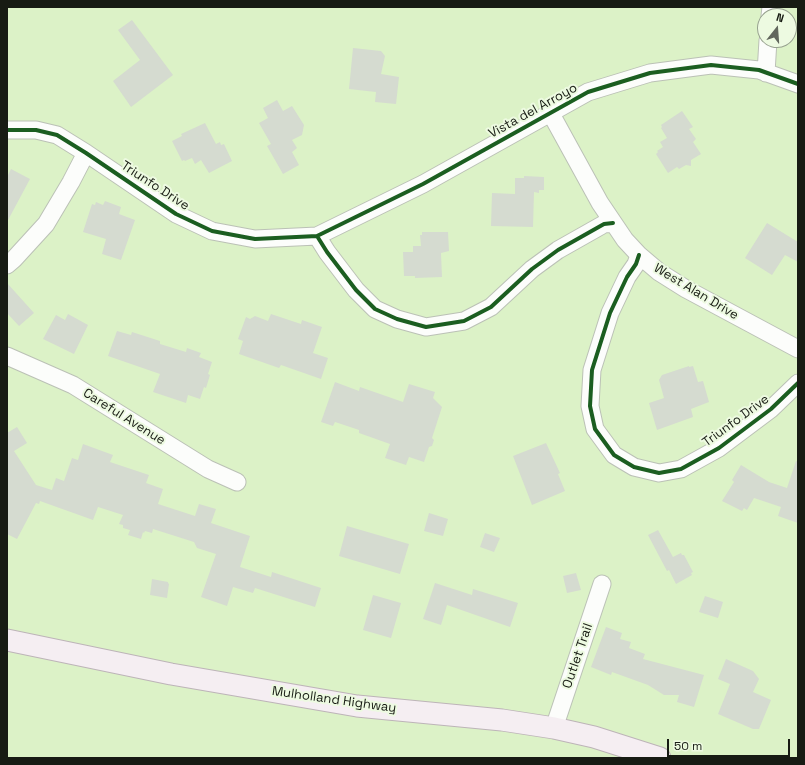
<!DOCTYPE html>
<style>
body{margin:0}
#map{position:relative;width:805px;height:765px;overflow:hidden;background:#edf4e7;font-family:"Space Grotesk",sans-serif}
canvas{display:block}
.frame{position:absolute;inset:0;border:8px solid #171b13;pointer-events:none}
.north{position:absolute;left:757px;top:8px;width:40px;height:40px;box-sizing:border-box;background:#edfae1;border:1px solid #97a18f;border-radius:50%;rotate:17deg;font-size:11px;font-weight:700;line-height:16px;text-align:center;color:#171b13}
.north::after{content:'';display:block;margin:auto;width:14px;height:18px;background:#62675d;clip-path:polygon(50% 0,100% 100%,50% 72%,0 100%)}
.scale{position:absolute;left:667px;top:739px;width:123px;height:18px;box-sizing:border-box;border:2px solid #171b13;border-top:0;padding-left:5px;font-size:12px;line-height:14px;white-space:nowrap;color:#171b13;-webkit-text-stroke:3px #edfae1;paint-order:stroke}
</style>
<div id="map">
<canvas width="805" height="765"></canvas>
<div class="frame"></div>
<div class="north">N</div>
<div class="scale">50 m</div>
</div>
<script>
const context = document.querySelector('canvas').getContext('2d');
context.lineJoin = 'round';
function fill(path, color) {
  context.fillStyle = color;
  context.fill(path, 'evenodd');
}
function shape(rows) {
  const path = new Path2D();
  for (const r of rows) {
    path.moveTo(r[0], r[1]);
    for (let i = 2; i < r.length; i += 2) path.lineTo(r[i], r[i + 1]);
  }
  return path;
}
function stroke(path, color, width, dash) {
  context.strokeStyle = color;
  context.lineWidth = width;
  context.lineCap = dash ? 'butt' : 'round';
  context.setLineDash(dash || []);
  context.stroke(path);
}
function drawText(font, color, halo, rows, align = 'center') {
  context.font = font + ' "Space Grotesk",sans-serif';
  context.lineWidth = 4;
  context.setLineDash([]);
  context.textBaseline = 'middle';
  context.strokeStyle = halo;
  context.fillStyle = color;
  for (const [text, x, y, turn = 0] of rows) {
    context.save();
    context.translate(x, y);
    context.rotate((+turn || 0) * Math.PI / 180);
    context.textAlign = isNaN(turn) ? turn : align;
    if (halo) context.strokeText(text, 0, 0);
    context.fillText(text, 0, 0);
    context.restore();
  }
}
fill(shape([
 [7,7,798,7,798,758,7,758],
 [765,16,789,16,789,40,765,40]
]), '#dcf2c7');
fill(shape([
 [132,20,173,75,131,107,113,81,140,60,118,30],
 [353,48,381,51,385,56,381,74,399,77,396,104,375,102,376,92,349,89],
 [277,100,283,111,292,106,304,125,302,135,292,140,297,148,292,152,299,165,283,174,267,146,271,144,259,123,268,118,263,108],
 [682,111,693,127,689,129,696,139,693,142,701,154,691,160,691,166,686,165,679,169,677,167,668,173,656,154,658,152,657,151,663,147,660,142,667,138,661,128,662,127,661,125],
 [205,123,216,144,220,142,221,145,224,144,232,161,209,173,201,160,195,164,192,158,185,161,184,160,182,161,172,141,182,136,181,134],
 [11,169,30,179,7,222,7,177],
 [524,176,544,177,544,190,539,190,539,193,534,192,533,227,491,226,492,193,515,194,515,178,524,178],
 [105,201,121,207,119,214,135,220,121,260,102,254,106,239,83,232,92,204,95,205,96,202,103,205],
 [767,223,798,242,798,262,785,255,772,275,745,258],
 [422,232,448,232,449,251,441,253,442,277,415,278,415,276,404,276,403,252,413,252,413,246,421,246,420,235,422,235],
 [7,283,34,313,19,326,7,313],
 [68,314,88,325,74,354,43,339,56,315,65,320],
 [271,314,301,324,302,320,322,327,313,353,328,358,321,379,281,365,279,368,239,354,243,341,238,339,246,317,250,319,255,316,268,321],
 [117,331,131,335,132,332,160,341,160,344,186,352,187,348,201,353,199,357,212,362,208,374,210,375,206,388,204,387,200,399,188,395,186,403,153,392,160,374,108,356],
 [689,366,689,367,693,366,698,382,703,381,709,402,691,409,693,417,657,430,649,403,664,398,659,380,662,375],
 [335,382,359,391,360,387,403,402,409,384,435,392,433,398,442,407,432,438,434,440,432,446,429,447,424,462,409,457,406,465,385,458,390,444,359,433,359,430,335,422,333,426,321,422],
 [17,427,27,443,14,451,36,485,52,490,56,478,64,481,72,458,78,460,83,444,113,455,110,462,149,475,146,483,163,489,158,504,195,516,199,504,216,509,211,523,250,536,240,567,271,577,272,572,321,588,315,607,255,588,253,593,233,587,227,606,201,597,216,554,197,548,194,542,153,529,152,533,145,531,144,533,143,532,141,539,128,535,130,530,123,528,123,525,119,524,123,515,98,507,93,520,40,501,39,504,36,503,17,539,7,534,7,433],
 [546,443,560,473,558,474,565,491,532,505,513,456],
 [796,461,798,462,798,523,778,516,781,507,754,498,747,510,744,508,742,511,722,501,734,482,732,480,741,465,769,482,787,488],
 [429,513,448,519,443,536,424,531],
 [347,526,409,544,400,574,339,556],
 [658,530,673,557,681,553,682,555,684,555,693,572,691,573,692,575,676,584,669,570,667,571,648,535],
 [485,533,500,538,494,552,480,547],
 [576,573,581,590,567,593,563,576],
 [152,579,168,582,168,583,169,584,167,598,150,595],
 [435,583,472,595,473,589,518,603,510,627,447,605,441,625,423,619],
 [373,595,401,603,391,638,363,630],
 [705,596,723,602,718,618,699,612],
 [606,627,622,633,620,639,631,642,629,648,645,654,643,659,704,675,694,707,677,702,679,695,664,695,648,685,612,672,611,675,591,667],
 [726,659,753,671,759,679,753,692,771,700,759,729,753,729,718,714,730,684,718,679]
]), '#d5dbd0');
const minor = shape([
 [770,16,771,7],
 [766,73,768,40],
 [550,112,600,203,625,240,639,255,659,272,686,289,798,349],
 [7,130,36,130,57,135,86,153,176,214,212,231,255,239,317,236,327,252,356,290,375,309,397,319,426,327,464,321,491,307,532,269,558,250,604,224,613,223],
 [317,236,423,184,588,92,650,73,711,65,759,70,798,84],
 [639,255,636,264,627,277,610,313,592,370,590,406,595,429,614,455,634,467,659,473,681,469,719,448,771,409,798,383],
 [7,265,14,259,46,224,71,182,86,153],
 [7,356,73,385,208,469,237,482],
 [554,728,602,584]
]);
const major = shape([
 [7,640,171,674,357,706,502,720,554,728,594,737,660,758]
]);
stroke(minor, '#bbc1b6', 19);
stroke(major, '#bdb4b8', 23);
stroke(minor, '#fcfdfb', 17);
stroke(major, '#f5eef2', 21);
stroke(shape([
 [7,130,36,130,57,135,86,153,176,214,212,231,255,239,317,236,327,252,356,290,375,309,397,319,426,327,464,321,491,307,532,269,558,250,604,224,613,223],
 [317,236,423,184,588,92,650,73,711,65,759,70,798,84],
 [639,255,636,264,627,277,610,313,592,370,590,406,595,429,614,455,634,467,659,473,681,469,719,448,771,409,798,383]
]), '#1b5e20', 4);
drawText('13px', '#171b13', '#edfae1', [
 ["Vista del Arroyo",533,111,-29],
 ["Triunfo Drive",155,186,33],
 ["West Alan Drive",696,292,31],
 ["Careful Avenue",124,417,32],
 ["Triunfo Drive",736,421,-36],
 ["Outlet Trail",578,656,-71],
 ["Mulholland Highway",334,700,8]
]);
</script>
